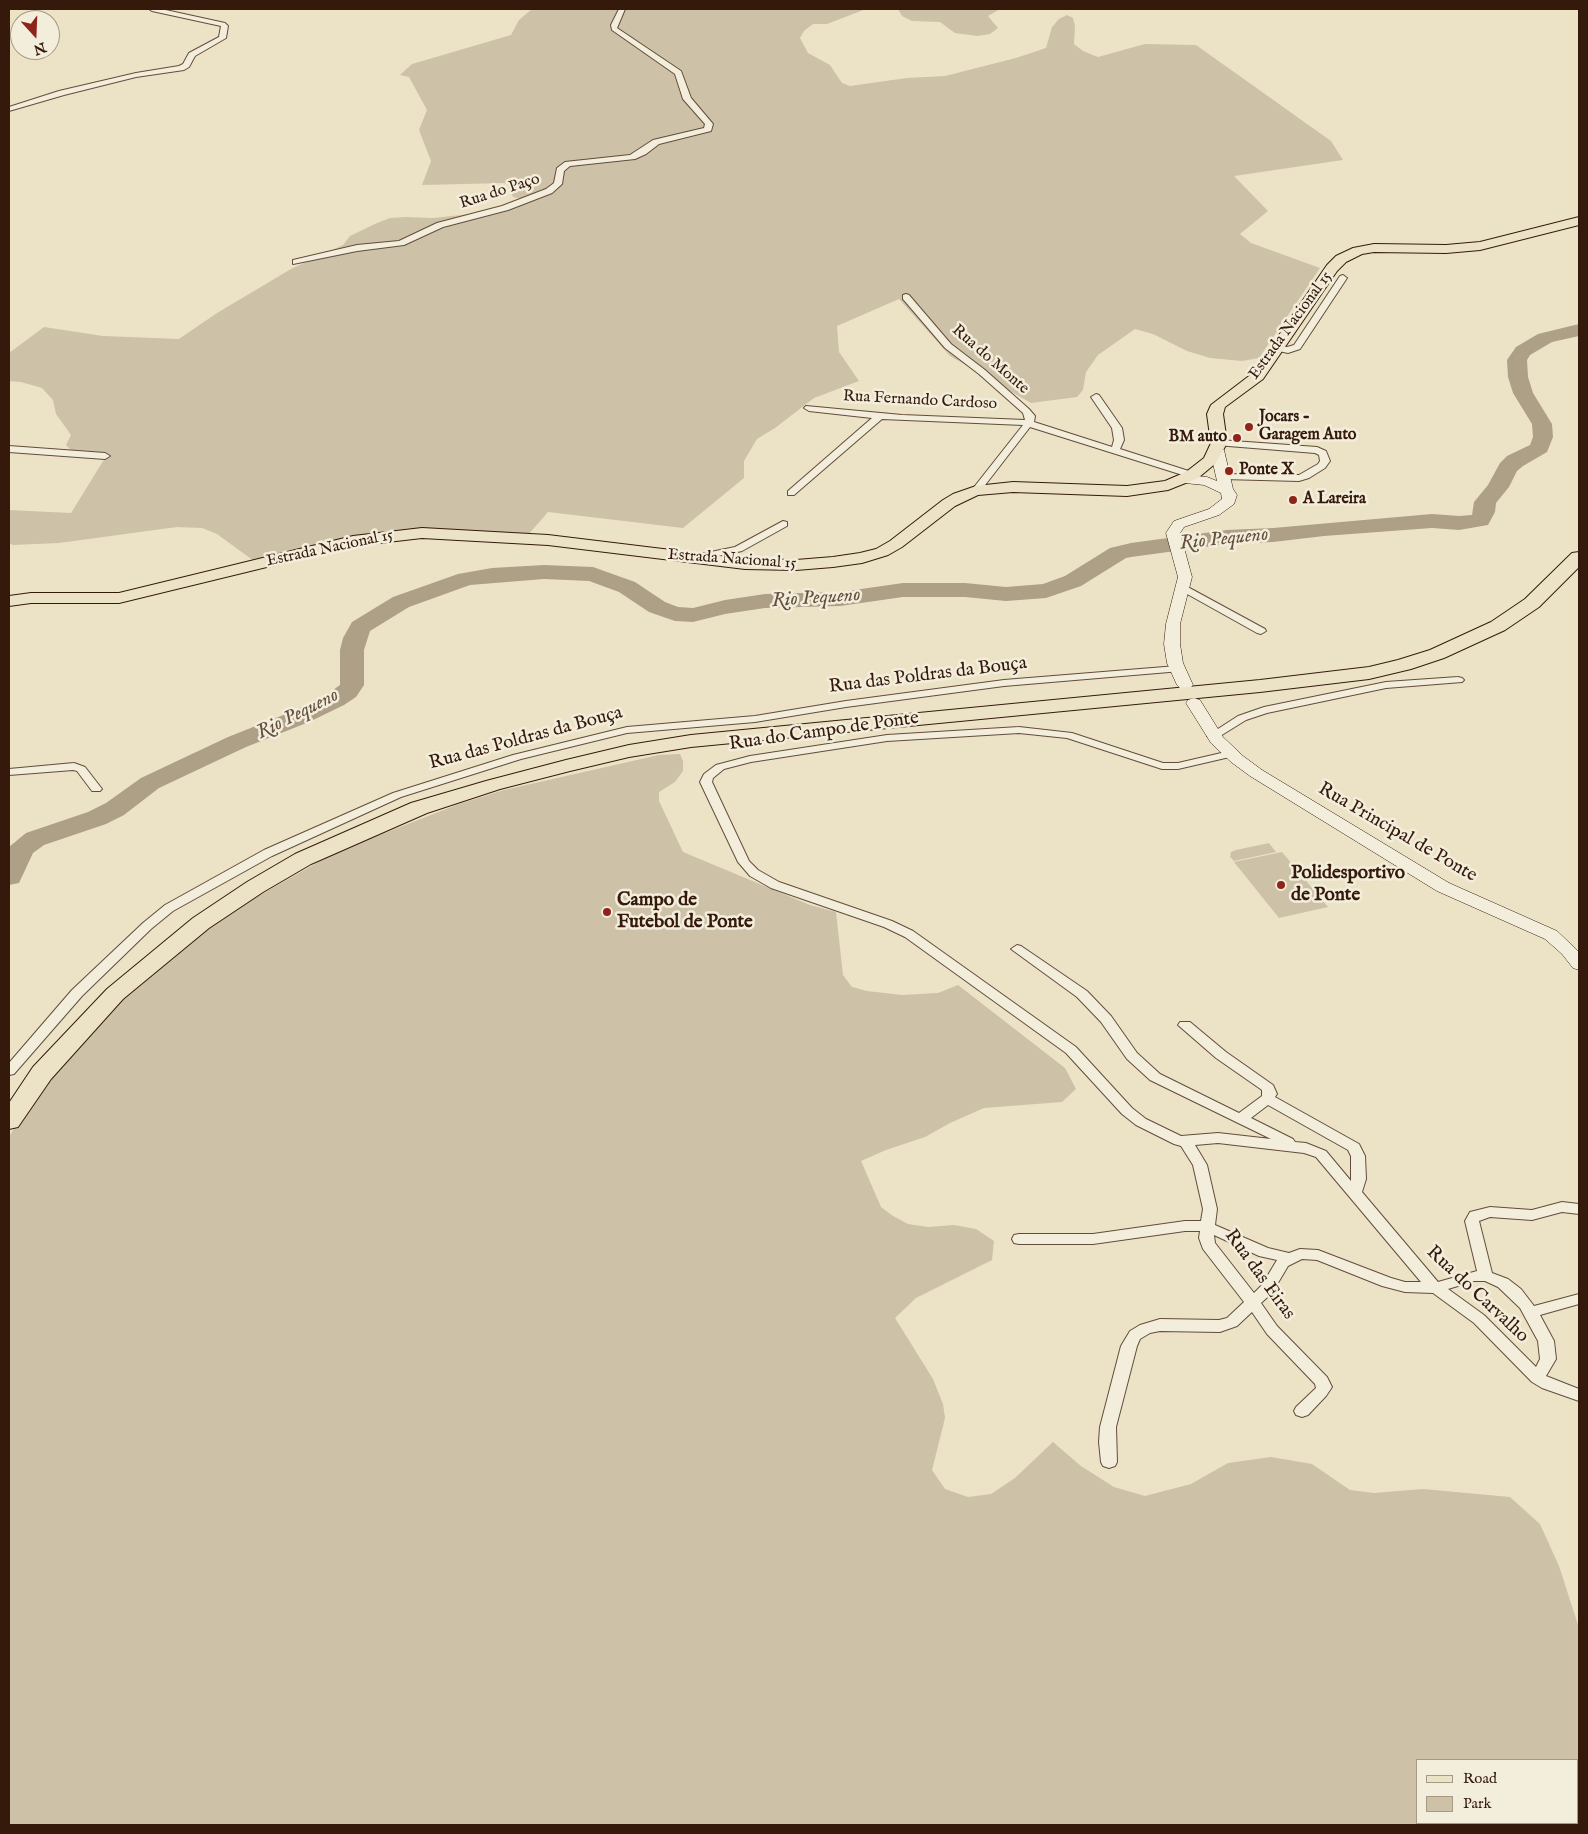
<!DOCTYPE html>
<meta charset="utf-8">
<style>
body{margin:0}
#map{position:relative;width:1588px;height:1834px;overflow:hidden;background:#ece3c7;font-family:"IM FELL English",serif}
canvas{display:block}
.frame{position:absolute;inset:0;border:10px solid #351a0c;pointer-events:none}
.legend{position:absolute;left:1416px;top:1759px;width:162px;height:65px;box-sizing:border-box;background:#f3eddb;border:1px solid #a79988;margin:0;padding:6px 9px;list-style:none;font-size:15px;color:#351a0c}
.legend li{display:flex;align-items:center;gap:10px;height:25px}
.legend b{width:25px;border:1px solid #a79988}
.north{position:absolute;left:10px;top:10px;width:50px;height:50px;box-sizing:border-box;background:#f3eddb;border:1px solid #a79988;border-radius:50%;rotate:160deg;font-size:14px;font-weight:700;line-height:20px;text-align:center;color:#351a0c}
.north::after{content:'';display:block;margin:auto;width:18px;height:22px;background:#8f2418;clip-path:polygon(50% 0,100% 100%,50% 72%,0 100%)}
</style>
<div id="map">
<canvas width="1588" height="1834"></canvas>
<div class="frame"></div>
<ul class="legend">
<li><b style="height:6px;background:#ece3c7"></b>Road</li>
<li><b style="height:14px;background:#cdc1a7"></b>Park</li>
</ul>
<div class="north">N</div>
</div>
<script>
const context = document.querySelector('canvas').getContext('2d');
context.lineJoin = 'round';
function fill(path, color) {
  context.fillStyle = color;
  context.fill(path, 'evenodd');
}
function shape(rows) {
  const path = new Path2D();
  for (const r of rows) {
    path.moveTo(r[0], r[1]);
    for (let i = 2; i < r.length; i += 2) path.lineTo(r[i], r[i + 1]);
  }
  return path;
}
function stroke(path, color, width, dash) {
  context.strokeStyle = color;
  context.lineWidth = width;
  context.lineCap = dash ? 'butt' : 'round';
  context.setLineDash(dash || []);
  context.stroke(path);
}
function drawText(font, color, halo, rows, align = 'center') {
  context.font = font + ' "IM FELL English",serif';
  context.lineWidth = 5;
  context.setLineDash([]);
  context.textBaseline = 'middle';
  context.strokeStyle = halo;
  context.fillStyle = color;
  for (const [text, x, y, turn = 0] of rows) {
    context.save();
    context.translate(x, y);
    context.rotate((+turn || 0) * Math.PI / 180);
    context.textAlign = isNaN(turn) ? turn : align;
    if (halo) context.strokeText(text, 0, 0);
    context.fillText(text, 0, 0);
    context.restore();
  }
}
fill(shape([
 [532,9,866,9,827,24,813,24,804,31,800,38,808,53,830,65,842,83,850,86,907,78,945,76,1016,58,1046,48,1052,27,1059,19,1067,15,1073,18,1075,26,1074,44,1083,51,1098,57,1145,44,1196,45,1331,141,1343,160,1234,176,1268,211,1240,234,1251,243,1320,268,1259,358,1242,361,1210,358,1187,351,1153,334,1135,329,1098,355,1086,372,1083,390,1077,397,1031,403,950,356,899,299,837,326,839,352,859,381,814,398,775,428,757,439,744,461,744,478,683,528,548,512,528,535,418,529,399,530,355,536,254,561,217,534,202,528,177,527,59,543,13,545,9,543,9,510,71,513,105,458,77,456,66,445,71,435,56,414,53,400,42,388,21,382,9,381,9,353,44,327,103,336,179,339,217,313,291,269,343,245,350,236,377,223,390,218,406,217,433,218,480,213,502,207,522,199,513,197,508,185,504,183,422,185,431,161,419,130,427,110,409,77,400,75,412,64,511,35,519,20],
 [898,9,1000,9,988,16,998,28,990,34,977,36,955,33,940,22,912,21,902,16],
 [680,754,683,761,683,771,675,782,659,792,659,801,683,852,810,905,836,912,843,975,852,987,867,991,902,995,938,993,958,985,1065,1068,1076,1089,1062,1102,984,1108,950,1123,925,1137,886,1150,861,1161,881,1207,893,1216,908,1224,928,1227,954,1225,976,1229,994,1241,992,1260,916,1298,895,1318,933,1379,943,1404,945,1418,932,1470,945,1489,968,1497,991,1494,1015,1478,1053,1442,1081,1466,1114,1487,1145,1496,1191,1484,1228,1463,1271,1457,1312,1464,1350,1490,1374,1493,1423,1489,1510,1497,1540,1524,1559,1566,1579,1628,1579,1825,9,1825,9,1137,16,1125,68,1052,135,986,216,920,336,852,459,804,504,790,659,755],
 [1417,1760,1577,1760,1577,1823,1417,1823],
 [1269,843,1276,852,1234,861,1230,857,1231,852,1236,850],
 [1282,852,1328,907,1279,918,1234,862]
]), '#cdc1a7');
fill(shape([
 [1579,324,1579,336,1552,342,1530,355,1527,360,1528,377,1533,393,1552,424,1553,437,1547,452,1523,466,1517,471,1509,487,1496,503,1495,512,1488,525,1459,530,1432,528,1324,536,1273,542,1227,544,1131,557,1126,558,1081,586,1046,598,1006,601,965,597,903,597,840,606,765,608,725,614,693,622,675,621,649,612,619,592,589,581,544,579,470,585,409,607,370,631,364,650,364,685,356,697,344,705,309,722,246,747,159,788,124,815,106,824,44,845,33,853,19,883,9,885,9,847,26,833,88,812,106,803,141,778,228,737,291,712,326,695,340,685,340,650,343,638,352,622,393,597,458,574,492,568,544,565,593,567,635,582,665,602,678,607,693,608,725,600,765,594,840,592,903,583,965,583,1006,587,1043,584,1065,576,1110,548,1131,543,1227,530,1273,528,1432,514,1459,516,1472,515,1474,502,1488,485,1500,463,1507,456,1530,445,1533,437,1532,424,1513,393,1508,377,1507,360,1516,347,1538,334,1579,324]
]), '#ae9f87');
const street = shape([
 [149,9,161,9,225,23,228,26,226,38,195,56,189,67,184,70,136,77,64,95,9,111,9,107,59,91,136,73,179,66,183,64,189,53,219,37,221,26,152,11,149,9],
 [619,9,625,9,617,28,681,71,691,98,713,124,711,131,659,144,646,154,635,159,570,166,564,171,562,184,552,193,508,210,443,227,404,245,357,251,293,264,293,260,357,245,399,241,437,223,502,206,546,189,554,183,557,168,565,162,630,155,653,140,704,128,705,124,683,99,675,74,612,30,611,25,619,9],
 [1343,275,1347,278,1300,349,1288,353,1274,350,1273,348,1277,345,1287,347,1294,345,1340,276,1343,275],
 [906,294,909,295,951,344,985,370,1029,409,1035,416,1034,422,1112,447,1114,440,1112,428,1091,397,1096,394,1099,395,1122,428,1124,440,1120,449,1195,473,1197,475,1192,478,1189,477,1030,427,979,493,976,494,971,491,1023,425,882,419,794,495,788,495,788,491,872,418,809,411,804,408,806,406,902,415,1025,420,1023,413,979,374,945,348,903,299,903,295,906,294],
 [1219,440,1317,447,1326,451,1330,461,1325,468,1309,478,1299,481,1223,479,1218,476,1220,474,1299,475,1318,464,1320,461,1319,455,1315,453,1216,445,1216,441,1219,440],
 [9,446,105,453,110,456,105,459,9,452,9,446],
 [783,521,787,522,787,526,742,551,695,561,690,558,691,556,735,547,783,521],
 [1184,585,1265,629,1266,631,1261,634,1257,633,1180,590,1179,588,1184,585],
 [1177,666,1182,669,1181,671,1004,686,846,707,755,722,627,733,521,759,401,797,272,856,173,911,151,929,82,996,14,1074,9,1075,9,1063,72,990,143,923,165,905,264,850,393,793,513,755,627,727,755,716,846,701,1004,680,1177,666],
 [1458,677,1462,678,1464,680,1462,682,1386,688,1267,713,1246,720,1217,738,1213,739,1207,736,1238,716,1264,707,1386,682,1458,677],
 [1019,727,1072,733,1163,763,1178,763,1230,751,1236,754,1234,756,1178,769,1162,769,1067,738,1019,733,887,741,751,762,724,769,713,778,712,782,749,861,758,870,779,882,892,921,913,931,1076,1047,1132,1108,1146,1119,1181,1136,1218,1133,1271,1139,1150,1080,1127,1059,1101,1022,1077,997,1011,949,1017,945,1021,946,1087,991,1111,1016,1137,1053,1160,1074,1239,1113,1262,1096,1262,1090,1216,1058,1178,1025,1180,1022,1190,1022,1226,1052,1273,1085,1277,1094,1275,1097,1359,1144,1365,1156,1366,1179,1362,1192,1438,1282,1477,1271,1465,1221,1470,1212,1490,1207,1532,1210,1562,1202,1579,1204,1579,1214,1562,1212,1532,1220,1490,1217,1479,1221,1492,1273,1508,1279,1521,1289,1534,1306,1579,1294,1579,1304,1540,1315,1554,1341,1556,1359,1546,1376,1579,1389,1579,1401,1542,1388,1532,1382,1474,1323,1433,1293,1405,1292,1382,1286,1317,1260,1302,1259,1288,1266,1272,1293,1261,1303,1277,1326,1327,1377,1332,1387,1326,1396,1308,1415,1302,1417,1296,1415,1294,1411,1296,1407,1316,1388,1315,1384,1267,1334,1252,1312,1237,1326,1220,1332,1160,1331,1150,1333,1140,1339,1137,1346,1116,1427,1117,1462,1115,1466,1109,1468,1103,1466,1101,1462,1099,1442,1100,1427,1121,1346,1130,1331,1140,1325,1160,1319,1219,1320,1227,1318,1244,1302,1203,1249,1199,1238,1200,1231,1185,1231,1093,1244,1019,1244,1014,1243,1012,1239,1014,1235,1019,1234,1093,1234,1185,1221,1201,1221,1203,1209,1193,1165,1181,1146,1174,1144,1136,1125,1122,1114,1066,1053,905,937,884,927,771,888,750,876,738,862,700,782,704,774,716,765,750,756,887,735,1019,727],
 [1268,1105,1348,1150,1351,1156,1351,1181,1326,1151,1306,1143,1295,1142,1293,1139,1251,1118,1268,1105],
 [1218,1143,1304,1153,1316,1157,1421,1282,1405,1282,1391,1278,1318,1250,1300,1249,1289,1253,1268,1248,1215,1225,1217,1209,1207,1165,1195,1145,1218,1143],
 [1214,1235,1259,1256,1277,1260,1262,1285,1254,1293,1215,1243,1214,1235],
 [1474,1281,1485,1281,1498,1287,1520,1308,1538,1341,1540,1359,1536,1367,1484,1315,1448,1289,1474,1281],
 [74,763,85,767,102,789,100,791,92,791,77,771,73,770,9,775,9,769,74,763]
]);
const secondary = shape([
 [1217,446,1224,450,1233,489,1237,495,1234,504,1219,515,1184,527,1180,533,1192,577,1180,624,1180,644,1183,663,1193,685,1190,688,1185,690,1180,688,1177,685,1167,663,1164,644,1166,624,1178,577,1166,533,1174,521,1209,509,1222,499,1221,493,1204,485,1185,483,1178,479,1185,475,1207,477,1217,481,1210,450,1217,446],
 [1194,698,1200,700,1223,737,1243,756,1262,770,1449,883,1557,931,1579,952,1579,970,1573,968,1562,954,1545,939,1437,891,1250,776,1231,762,1211,743,1186,703,1188,700,1194,698]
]);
const primary = shape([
 [1579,217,1579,225,1480,250,1446,253,1374,252,1362,254,1346,262,1337,271,1263,379,1225,407,1223,414,1227,443,1216,463,1198,478,1168,490,1127,496,1013,492,978,495,955,506,902,547,888,555,862,563,833,567,796,570,745,569,548,545,422,538,353,546,119,603,31,603,9,606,9,596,31,593,119,593,353,536,422,528,548,535,745,559,796,560,833,557,860,553,876,549,890,541,943,500,953,494,976,486,1013,482,1127,486,1165,481,1186,472,1204,458,1211,443,1207,414,1211,405,1253,373,1327,265,1336,256,1353,248,1374,244,1446,245,1480,242,1579,217]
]);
const highway = shape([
 [1579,552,1579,567,1539,607,1505,630,1444,658,1411,669,1369,679,1260,692,691,747,629,757,570,771,500,789,427,813,311,864,263,892,209,928,123,999,51,1079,18,1127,9,1129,9,1103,33,1067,107,989,193,918,247,882,295,854,411,803,486,781,566,760,629,745,691,735,1260,680,1369,667,1398,660,1430,650,1491,622,1525,599,1572,553,1579,552]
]);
stroke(street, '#634c3b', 2);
stroke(secondary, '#351a0c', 1);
stroke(primary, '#351a0c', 2);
stroke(highway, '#351a0c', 2);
fill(street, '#f3eddb');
fill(secondary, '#f3eddb');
fill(primary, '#ece3c7');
fill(highway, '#ece3c7');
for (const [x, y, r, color] of [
 [1249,427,5,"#8f2418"],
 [1237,438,5,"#8f2418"],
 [1229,471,5,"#8f2418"],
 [1293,500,5,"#8f2418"],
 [1281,885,5,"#8f2418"],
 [607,912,5,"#8f2418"]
]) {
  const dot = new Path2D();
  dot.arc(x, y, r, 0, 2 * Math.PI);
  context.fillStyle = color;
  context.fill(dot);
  stroke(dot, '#f3eddb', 2);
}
drawText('16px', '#351a0c', '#f3eddb', [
 ["Rua do Paço",500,192,-18],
 ["Estrada Nacional 15",1291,326,-54],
 ["Rua do Monte",990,360,41],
 ["Rua Fernando Cardoso",920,401,3],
 ["Estrada Nacional 15",330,549,-12],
 ["Estrada Nacional 15",732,560,4]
]);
drawText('bold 16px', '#351a0c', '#f3eddb', [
 ["Jocars -",1259,418],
 ["Garagem Auto",1259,436],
 ["BM auto",1227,438,"right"],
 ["Ponte X",1239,471],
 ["A Lareira",1303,500]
], 'left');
drawText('19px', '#351a0c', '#f3eddb', [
 ["Rua das Poldras da Bouça",928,676,-7],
 ["Rua do Campo de Ponte",824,732,-8],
 ["Rua das Poldras da Bouça",526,739,-15],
 ["Rua Principal de Ponte",1397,833,30],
 ["Rua das Eiras",1259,1275,54],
 ["Rua do Carvalho",1477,1295,43]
]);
drawText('bold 19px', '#351a0c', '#f3eddb', [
 ["Polidesportivo",1291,874],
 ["de Ponte",1291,896],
 ["Campo de",617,901],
 ["Futebol de Ponte",617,923]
], 'left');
drawText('italic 20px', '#654f3d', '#f3eddb', [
 ["Rio Pequeno",1224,540,-6],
 ["Rio Pequeno",816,599,-4],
 ["Rio Pequeno",298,715,-27]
]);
</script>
